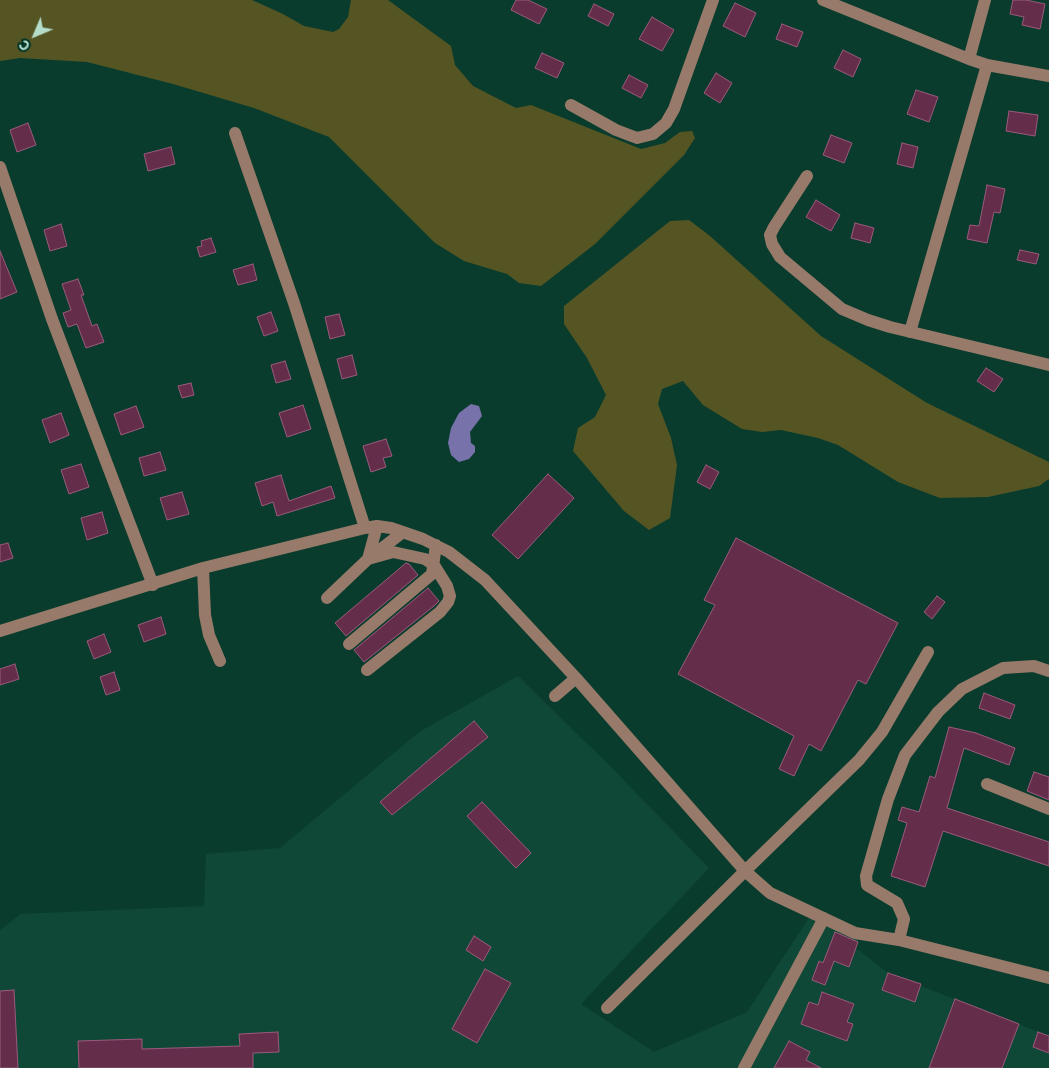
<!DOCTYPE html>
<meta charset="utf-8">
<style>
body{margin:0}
#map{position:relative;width:1049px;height:1068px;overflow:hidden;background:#093c2d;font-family:"IBM Plex Sans",sans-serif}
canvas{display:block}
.north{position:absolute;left:10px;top:10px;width:50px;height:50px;-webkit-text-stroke:4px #003123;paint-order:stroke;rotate:225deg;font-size:14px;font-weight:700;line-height:20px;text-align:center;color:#b4ddcc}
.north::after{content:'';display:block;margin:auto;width:18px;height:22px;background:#b4ddcc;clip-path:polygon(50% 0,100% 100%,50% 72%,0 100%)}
</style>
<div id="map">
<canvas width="1049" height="1068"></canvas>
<div class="north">С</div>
</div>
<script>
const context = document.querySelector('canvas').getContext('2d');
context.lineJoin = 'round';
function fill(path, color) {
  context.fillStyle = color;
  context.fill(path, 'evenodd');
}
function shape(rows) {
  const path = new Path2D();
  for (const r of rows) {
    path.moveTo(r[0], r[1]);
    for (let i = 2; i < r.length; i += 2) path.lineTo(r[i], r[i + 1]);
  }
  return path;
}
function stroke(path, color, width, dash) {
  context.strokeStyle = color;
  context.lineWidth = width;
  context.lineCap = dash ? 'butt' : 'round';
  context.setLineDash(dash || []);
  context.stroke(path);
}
fill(shape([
 [518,676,609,765,709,868,581,1004,654,1052,747,1012,809,918,859,939,856,948,888,973,1049,1036,1049,1068,0,1068,0,930,21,914,204,906,206,854,280,848,419,732]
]), '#0f4837');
fill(shape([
 [0,0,252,0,283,14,304,26,333,32,339,29,348,17,351,0,388,0,451,46,455,65,473,86,516,108,531,105,641,149,665,143,680,132,692,131,695,138,684,155,595,244,541,286,519,283,507,274,464,261,435,243,329,137,254,108,173,84,87,62,20,58,0,61],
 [689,220,710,236,821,336,927,403,1049,462,1049,479,1039,486,988,497,940,498,898,482,838,445,818,438,781,430,762,432,742,429,703,405,683,381,662,389,658,404,671,438,677,465,670,518,649,530,624,511,573,451,578,428,595,417,606,395,587,358,564,324,564,306,670,221]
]), '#555524');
fill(shape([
 [471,404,479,406,482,416,470,432,471,443,475,446,475,452,469,459,459,462,451,455,448,443,451,428,459,413]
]), '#7872ab');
const building = shape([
 [516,0,528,0,547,9,539,24,511,10,516,0],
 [1013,0,1026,0,1045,4,1040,29,1022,25,1024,17,1010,14,1013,0],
 [735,3,756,13,745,37,723,26,735,3],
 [594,4,614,14,608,26,588,16,594,4],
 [652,17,674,30,662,51,639,39,652,17],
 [782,24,803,32,797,47,776,39,782,24],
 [843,50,861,59,853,77,834,68,843,50],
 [542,53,564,63,557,78,535,68,542,53],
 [716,73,732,83,720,103,704,93,716,73],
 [629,75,648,85,641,98,622,88,629,75],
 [916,90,938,97,929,122,907,114,916,90],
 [1009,111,1038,115,1035,136,1006,131,1009,111],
 [28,123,36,145,17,152,10,130,28,123],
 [831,135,852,143,844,163,823,155,831,135],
 [902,143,918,147,913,168,897,164,902,143],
 [171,147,175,164,148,171,144,154,171,147],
 [987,185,1005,189,1000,213,994,212,987,243,967,239,970,225,979,226,987,185],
 [816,200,840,215,831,231,806,217,816,200],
 [855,223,874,228,870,243,851,238,855,223],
 [61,224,67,246,50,251,44,230,61,224],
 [211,238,216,252,200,257,197,247,202,246,201,241,211,238],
 [1020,250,1039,254,1036,264,1017,260,1020,250],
 [0,251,17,292,0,299,0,251],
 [253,264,257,280,238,285,233,270,253,264],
 [78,279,84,295,81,295,92,326,97,324,104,342,86,348,77,324,68,327,63,313,71,310,62,284,78,279],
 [271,312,278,331,264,336,257,317,271,312],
 [339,314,345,335,330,339,325,317,339,314],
 [352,355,357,375,342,379,337,359,352,355],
 [285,361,291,379,276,383,271,365,285,361],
 [986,368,1003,379,994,392,977,381,986,368],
 [191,383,194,395,182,398,178,386,191,383],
 [303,405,311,429,287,437,279,413,303,405],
 [136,406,144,427,121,435,114,414,136,406],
 [61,413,69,435,50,443,42,420,61,413],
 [386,439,392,456,383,458,386,467,371,472,363,446,386,439],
 [160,452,166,470,144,476,139,458,160,452],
 [81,464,89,487,69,494,61,470,81,464],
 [706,465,719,472,710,489,697,482,706,465],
 [548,474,574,498,518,559,492,535,548,474],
 [281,475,289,501,331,486,335,498,277,516,273,502,262,506,255,483,281,475],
 [182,492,189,514,167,520,160,498,182,492],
 [102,512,108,533,87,540,81,518,102,512],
 [736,538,898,623,866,684,858,680,821,751,809,744,794,776,779,769,794,736,678,674,715,605,704,600,736,538],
 [8,543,13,558,0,562,0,545,8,543],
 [406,563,409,564,418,575,346,636,335,623,406,563],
 [428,588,439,601,434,606,364,662,354,650,428,588],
 [937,596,945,602,932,619,924,612,937,596],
 [161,617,166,634,144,642,138,625,161,617],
 [104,634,111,652,94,659,87,641,104,634],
 [15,664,19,679,0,685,0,669,15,664],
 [114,672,120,690,106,695,100,677,114,672],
 [984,693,1015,705,1010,719,979,708,984,693],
 [474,721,488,737,392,815,380,802,474,721],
 [949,727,976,733,1015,748,1009,765,964,748,947,808,1049,842,1049,866,943,831,925,887,891,876,907,823,898,820,902,807,919,812,930,776,935,778,949,727],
 [1034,772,1049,777,1049,800,1027,791,1034,772],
 [482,802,531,853,516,868,467,816,482,802],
 [835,932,858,942,849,967,834,961,825,985,812,980,819,961,823,963,835,932],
 [474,936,491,947,483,961,466,950,474,936],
 [485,969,511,983,477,1043,452,1029,485,969],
 [888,973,921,984,915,1002,882,990,888,973],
 [14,990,18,1068,0,1068,0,991,14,990],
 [822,992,854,1004,847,1022,853,1024,847,1041,801,1024,809,1002,818,1005,822,992],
 [955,999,1019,1024,1002,1068,929,1068,955,999],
 [278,1032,279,1052,253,1053,253,1068,79,1068,78,1041,142,1039,142,1049,240,1046,239,1034,278,1032],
 [1038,1032,1049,1036,1049,1053,1033,1047,1038,1032],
 [789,1041,810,1052,806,1060,821,1068,774,1068,789,1041]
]);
fill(building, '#642e4b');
stroke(building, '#9c5a7c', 1);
stroke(shape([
 [823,0,969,59,987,65,1049,76],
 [969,59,985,0],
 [571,105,616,130,637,138,653,134,666,123,674,109,713,0],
 [235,133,294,303,365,528],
 [0,167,52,319,153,585],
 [807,176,774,227,770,235,772,244,780,257,842,309,868,320,890,327,1049,365],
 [910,332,987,65],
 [368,559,377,526],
 [203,568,205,615,209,635,220,661],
 [327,598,368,559,403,532],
 [0,631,203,568,365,528,377,526,391,528,423,539,449,552,485,580,576,678,745,871,770,893,855,933,899,940,1049,978],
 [349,644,432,574,436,545],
 [367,670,440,612,448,602,450,596,447,586,434,565,425,559,393,552,368,559],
 [555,696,576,678],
 [987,784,1049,809],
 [899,940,904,919,897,903,867,885,866,876,888,799,905,755,938,712,962,689,1003,668,1034,666,1049,671],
 [607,1008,745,871,859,760,882,732,928,652],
 [744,1068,824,918]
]), '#987a6a', 12);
</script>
